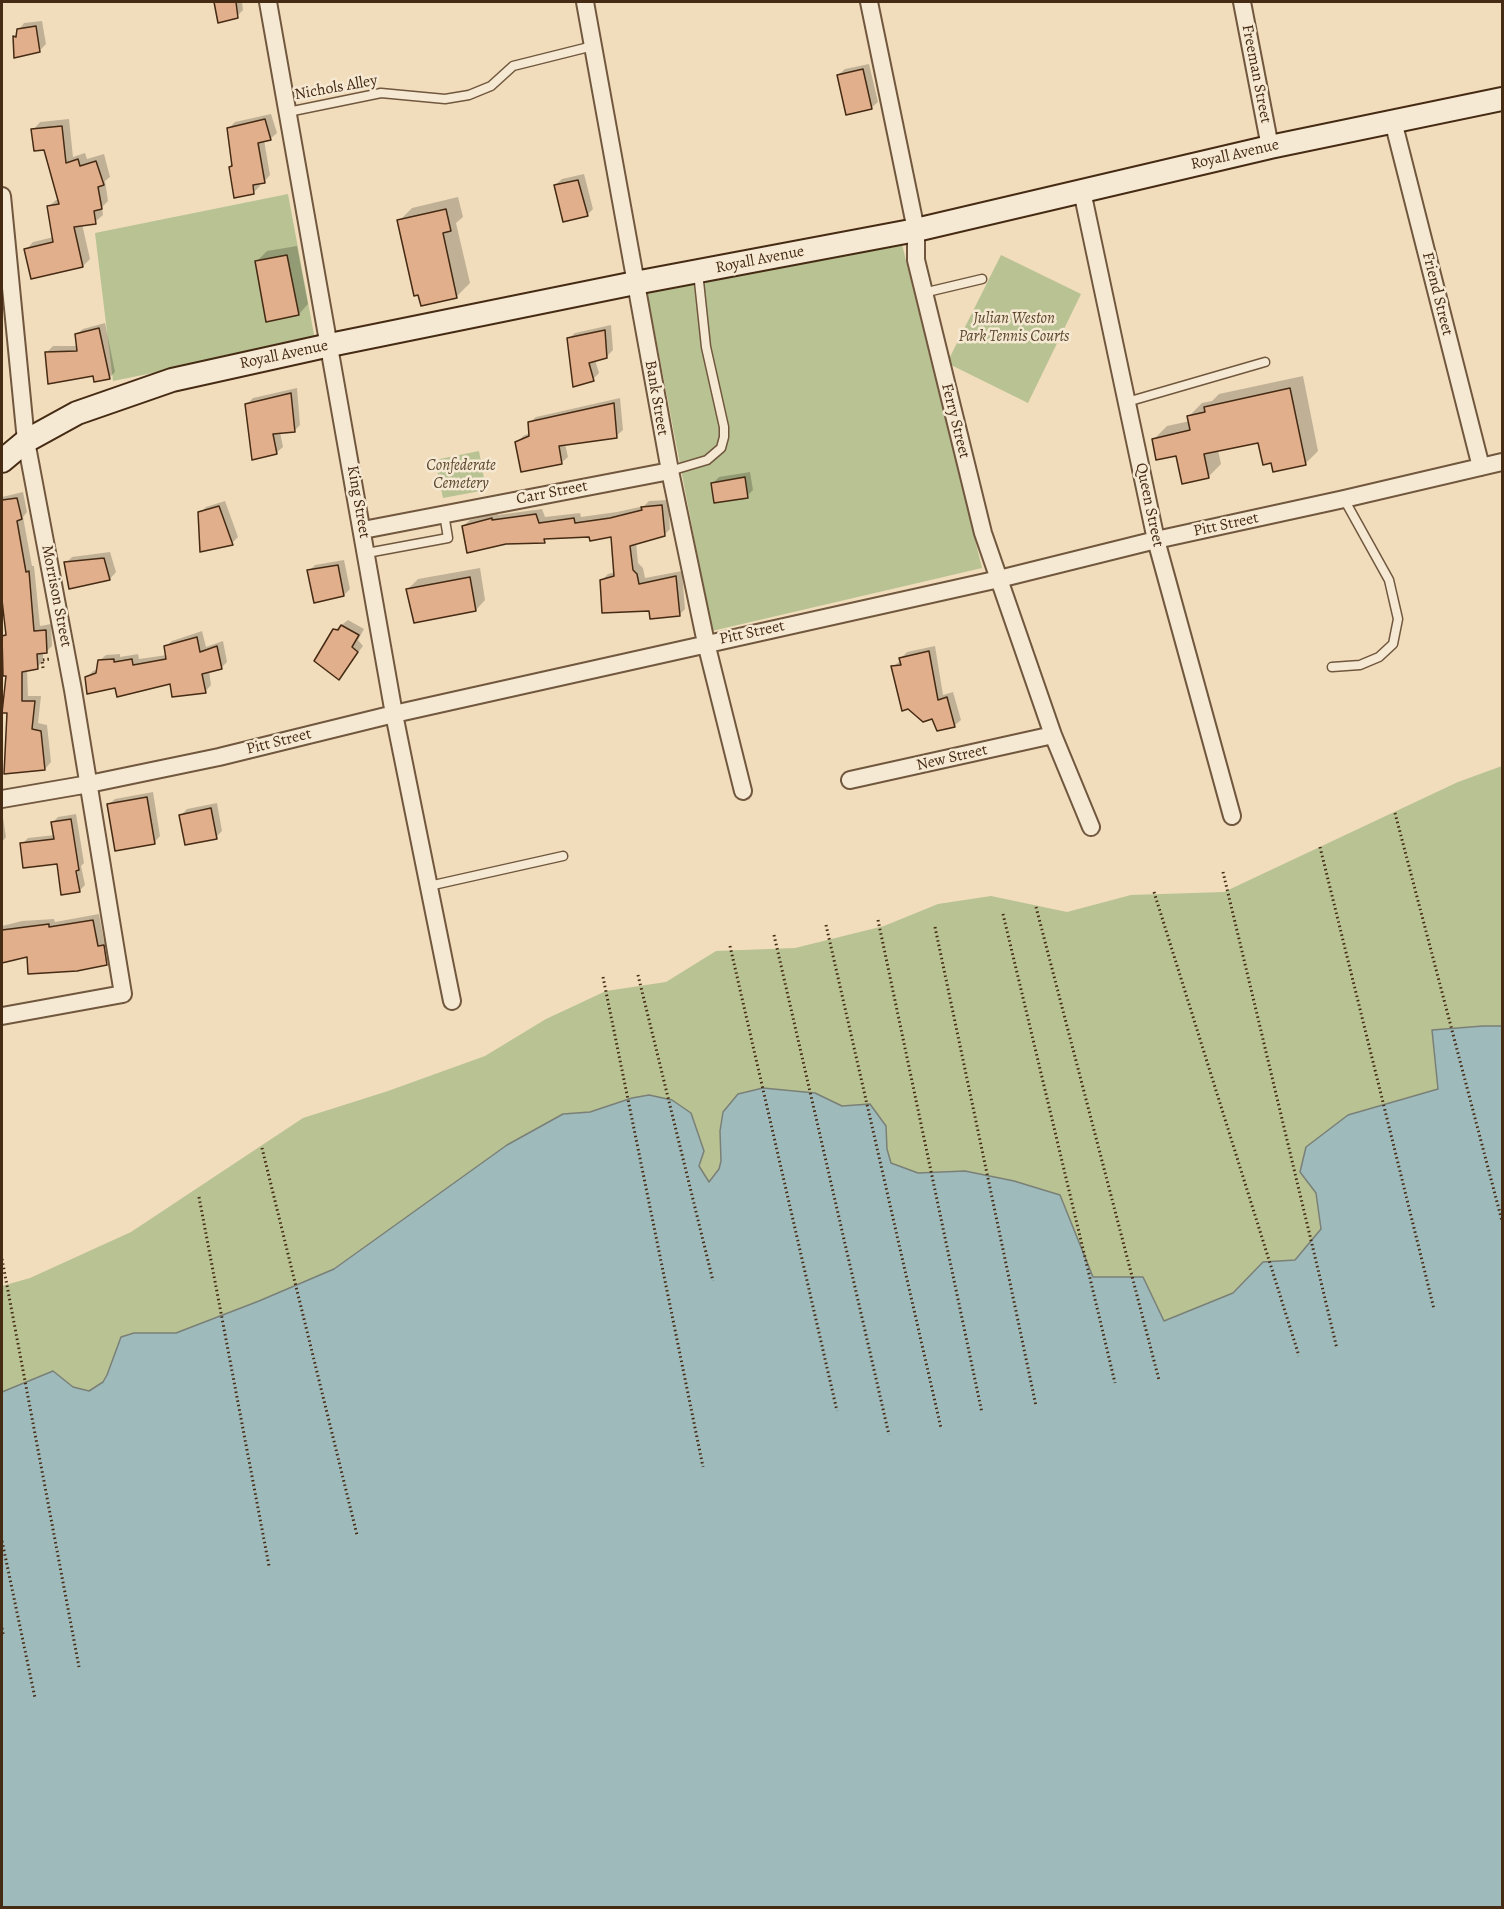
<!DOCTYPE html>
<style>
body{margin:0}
#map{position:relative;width:1504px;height:1909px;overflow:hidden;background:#f1ddbc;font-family:Alegreya,serif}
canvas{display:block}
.frame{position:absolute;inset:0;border:3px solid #452a14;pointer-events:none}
</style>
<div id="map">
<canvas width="1504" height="1909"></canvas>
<div class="frame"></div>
</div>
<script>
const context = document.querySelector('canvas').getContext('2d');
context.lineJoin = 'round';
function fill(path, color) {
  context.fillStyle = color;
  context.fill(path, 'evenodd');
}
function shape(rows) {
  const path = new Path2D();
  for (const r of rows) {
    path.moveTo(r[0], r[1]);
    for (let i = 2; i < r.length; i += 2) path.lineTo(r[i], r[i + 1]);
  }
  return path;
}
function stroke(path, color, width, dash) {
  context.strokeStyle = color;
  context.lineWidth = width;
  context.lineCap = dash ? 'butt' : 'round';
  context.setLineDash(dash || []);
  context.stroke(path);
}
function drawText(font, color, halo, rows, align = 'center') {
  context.font = font + ' Alegreya,serif';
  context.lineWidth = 5;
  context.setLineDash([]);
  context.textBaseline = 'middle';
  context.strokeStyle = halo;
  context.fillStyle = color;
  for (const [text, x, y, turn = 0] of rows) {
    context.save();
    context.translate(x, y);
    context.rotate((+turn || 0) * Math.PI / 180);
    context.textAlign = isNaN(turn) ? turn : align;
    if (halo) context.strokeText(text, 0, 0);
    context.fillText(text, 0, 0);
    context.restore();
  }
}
fill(shape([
 [288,194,315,340,113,381,95,233],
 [902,244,982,568,712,631,647,292],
 [1001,255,1081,294,1028,403,947,363],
 [479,451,486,490,443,498,435,460],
 [1502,766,1502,1026,1432,1030,1438,1089,1348,1115,1300,1172,1316,1193,1321,1229,1295,1260,1263,1262,1233,1293,1193,1310,1164,1322,1143,1278,1093,1278,1060,1195,1014,1181,965,1171,917,1173,891,1163,887,1149,886,1126,870,1104,842,1106,815,1093,763,1088,720,1131,721,1161,719,1169,709,1182,699,1166,704,1151,632,1098,590,1112,563,1114,507,1145,334,1269,259,1301,176,1333,134,1333,121,1337,107,1375,103,1382,89,1391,73,1387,53,1371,2,1392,2,1286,30,1278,131,1232,303,1118,388,1091,485,1056,546,1019,606,991,666,982,716,951,795,948,884,926,938,904,991,896,1067,912,1131,895,1224,892,1458,782]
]), '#b8c292');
const water = shape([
 [1483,1026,1502,1026,1502,1907,2,1907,2,1392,53,1371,73,1387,89,1391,103,1382,107,1375,121,1337,134,1333,176,1333,259,1301,334,1269,507,1145,563,1114,590,1112,632,1098,649,1095,672,1100,691,1113,704,1151,699,1166,709,1182,719,1169,721,1161,720,1131,723,1112,738,1094,763,1088,794,1091,815,1093,842,1106,870,1104,886,1126,887,1149,891,1163,918,1173,965,1171,1014,1181,1060,1195,1093,1277,1143,1277,1164,1321,1233,1293,1263,1262,1295,1260,1321,1229,1316,1193,1300,1172,1306,1147,1348,1115,1438,1089,1432,1030,1483,1026]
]);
fill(water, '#9ebaba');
stroke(water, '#7a8078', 1.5);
fill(shape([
 [216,2,242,2,243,10,237,16,220,21],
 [42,21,46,44,39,51,14,37,24,23],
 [869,64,878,102,871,108,838,75,845,69],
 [271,114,277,133,270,139,264,140,270,175,264,182,259,183,260,186,254,192,234,164,229,128,235,122],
 [69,119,73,157,85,153,87,159,104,154,110,177,105,181,108,201,102,207,103,215,95,222,82,224,90,259,83,266,26,250,33,242,54,237,48,207,56,200,59,199,45,148,33,130,40,122],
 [584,174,593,209,587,215,555,185,562,179],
 [458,197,463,217,456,223,470,283,457,296,422,304,399,221,412,208],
 [297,246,308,304,299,314,257,261,267,251],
 [105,323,115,372,109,378,94,374,47,352,53,346,78,346,76,335,83,329],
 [611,325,613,350,607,356,595,360,599,373,593,379,568,339,575,333],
 [1303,376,1318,451,1305,464,1273,461,1259,441,1218,450,1221,464,1208,477,1154,439,1167,426,1190,421,1189,416,1202,403,1212,401,1219,394],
 [297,388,300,425,294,431,280,432,283,447,276,453,247,404,253,398],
 [620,398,623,430,616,436,565,444,568,457,561,463,517,443,523,436,530,433,529,423,536,417],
 [750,472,753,490,747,496,713,483,719,477],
 [23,492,27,512,23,517,32,566,34,566,40,626,51,624,52,646,46,652,43,652,43,661,37,667,27,669,28,696,41,696,38,723,47,725,51,762,45,769,8,712,8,674,3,636,7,632,2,588,2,497],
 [668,500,670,529,664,535,636,542,638,563,643,568,645,578,682,571,685,609,679,615,650,609,602,580,608,574,615,572,612,535,548,537,544,541,463,526,470,520,498,513,498,515,542,509,545,517,580,513,581,517,617,512,644,506,649,501],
 [225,501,238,537,232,543,201,550,200,513,206,507],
 [110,552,116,572,110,579,66,563,72,557],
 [344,560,350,589,344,595,309,571,315,565],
 [480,568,485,600,476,610,408,589,418,579],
 [348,620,364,629,358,640,363,646,339,678,335,630],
 [202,631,206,647,223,641,227,662,221,668,209,671,211,685,205,692,171,682,116,687,87,677,93,671,98,669,99,661,106,655,120,654,120,657,138,654,139,659,167,655,165,647,172,641],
 [935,646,943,695,953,692,961,720,954,726,933,717,893,667,901,660,901,658,907,652],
 [153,792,160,836,154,843,108,805,115,799],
 [217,803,222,831,216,837,181,815,187,809],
 [2,811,6,837,2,842],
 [76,814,84,863,81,866,85,885,79,891,58,863,22,844,28,838,55,835,53,822,58,817],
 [76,863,80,888,77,888,73,864],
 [99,914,104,941,110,940,112,958,106,964,28,956,2,961,2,926,22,921,54,919,55,922]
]), '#0003');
const building = shape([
 [214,2,236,2,238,18,218,23,214,2],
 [36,26,40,52,14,58,13,36,16,37,17,29,36,26],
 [863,69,872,109,846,115,837,75,863,69],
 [265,119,271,140,258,143,265,183,253,185,254,194,234,198,229,167,232,166,227,128,265,119],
 [62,126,66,163,78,159,80,166,96,161,104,185,98,187,102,209,94,211,96,224,74,227,83,267,31,279,24,249,53,242,47,206,59,204,44,150,34,151,31,129,62,126],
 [578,180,588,216,563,222,554,185,578,180],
 [446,209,451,231,443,233,457,298,421,306,418,295,414,296,397,220,446,209],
 [287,255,299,315,266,322,255,261,287,255],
 [99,328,110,379,94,382,93,376,48,384,45,352,77,351,75,334,99,328],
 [605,330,607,358,589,363,594,381,573,387,567,338,605,330],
 [1290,388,1306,465,1273,472,1271,463,1263,465,1258,443,1204,454,1209,478,1182,484,1176,456,1156,460,1152,439,1190,430,1187,416,1205,412,1204,407,1290,388],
 [291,393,295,432,273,434,277,454,252,460,245,404,291,393],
 [614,403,617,438,559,446,562,464,521,472,515,442,529,436,528,422,614,403],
 [745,477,748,498,714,503,711,483,745,477],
 [17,498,22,519,17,521,26,572,29,571,34,631,46,630,47,653,37,654,38,669,22,672,22,701,35,701,32,729,41,731,45,770,4,774,7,713,2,713,6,676,3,676,2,636,6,635,2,600,2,500,17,498],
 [662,505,665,536,630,546,633,570,637,574,639,584,676,576,680,616,650,619,649,611,602,613,600,580,614,576,611,537,590,541,589,537,544,539,545,543,506,544,467,553,462,526,492,518,492,520,536,514,539,523,574,518,575,523,610,518,642,510,641,507,662,505],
 [219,506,233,545,200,552,198,512,219,506],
 [104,558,110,580,69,589,64,562,104,558],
 [338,565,344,596,314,603,307,570,338,565],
 [470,577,476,611,414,623,406,589,470,577],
 [341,625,359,635,352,647,358,652,339,680,314,661,333,629,338,630,341,625],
 [197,637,200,652,217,646,222,669,202,674,206,693,172,697,170,684,117,697,115,688,87,694,85,677,96,673,98,660,114,659,114,662,132,659,133,665,166,659,164,646,197,637],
 [929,651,938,700,947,697,955,727,937,731,932,719,923,722,908,709,902,711,891,666,901,665,899,658,929,651],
 [147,797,155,844,115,851,107,804,147,797],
 [211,808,217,839,185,845,179,815,211,808],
 [71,819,79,870,76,871,80,892,61,895,57,864,23,868,20,843,54,839,51,822,71,819],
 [93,920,98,946,104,945,107,965,77,971,28,974,27,957,2,963,2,930,49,924,49,927,93,920]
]);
fill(building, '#e1af8b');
stroke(building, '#452a14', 1.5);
const lane = shape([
 [288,112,381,93,445,99,469,95,491,86,513,66,593,46],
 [923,293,982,279],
 [1127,402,1265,362],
 [670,471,707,460,721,448,724,437,724,427,706,347,698,272],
 [367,553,448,538,444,514],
 [1332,667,1360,665,1379,657,1393,644,1398,619,1389,580,1344,499],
 [429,886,563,856]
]);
const street = shape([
 [268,2,394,714,452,1001],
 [585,2,670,471,706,643,743,791],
 [869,2,916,230,916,260,983,533,1053,735,1091,827],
 [1242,2,1270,147],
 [1393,121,1481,467],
 [1082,191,1156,540,1232,816],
 [2,196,26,441,73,690,123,994,2,1016],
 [363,530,670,471],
 [850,780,1053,735],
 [2,799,89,784,219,757,394,714,999,579,1156,540,1344,499,1502,462]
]);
const secondary = shape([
 [2,461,26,441,77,413,172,380,330,345,635,283,916,230,1270,147,1502,99]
]);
stroke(lane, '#70573e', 11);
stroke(street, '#70573e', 20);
stroke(secondary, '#452a14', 26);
stroke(shape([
 [43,668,42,660,50,659],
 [1395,813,1502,1221],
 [1320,847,1434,1309],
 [1223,872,1337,1349],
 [1154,892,1299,1356],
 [1036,907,1159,1380],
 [1003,914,1115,1383],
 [878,920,982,1413],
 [826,925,941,1428],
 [935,927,1036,1406],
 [774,935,889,1435],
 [730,946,837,1411],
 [638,975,713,1281],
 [603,977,703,1467],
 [262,1148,357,1535],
 [199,1197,269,1566],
 [2,1259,79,1667],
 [2,1541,35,1698],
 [2,1628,3,1634,2,1634]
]), '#452a14', 3, [1.5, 3]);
stroke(lane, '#f6e9d3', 8);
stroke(street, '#f6e9d3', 16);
stroke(secondary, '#f6e9d3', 22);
drawText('16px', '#452a14', '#f6e9d3', [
 ["Freeman Street",1256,74,79],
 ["Nichols Alley",336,88,-10],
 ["Royall Avenue",1235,155,-13],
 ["Royall Avenue",760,260,-11],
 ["Friend Street",1437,294,76],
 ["Royall Avenue",284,355,-12],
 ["Bank Street",656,398,80],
 ["Ferry Street",955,421,76],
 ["Carr Street",552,493,-11],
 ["King Street",358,502,80],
 ["Queen Street",1149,505,78],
 ["Pitt Street",1226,525,-12],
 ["Morrison Street",56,596,79],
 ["Pitt Street",752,633,-12],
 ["Pitt Street",279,742,-14],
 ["New Street",952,758,-13]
]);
drawText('italic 16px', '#5c482d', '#f6e9d3', [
 ["Julian Weston",1014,319],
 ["Park Tennis Courts",1014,337],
 ["Confederate",461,466],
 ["Cemetery",461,484]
]);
</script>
